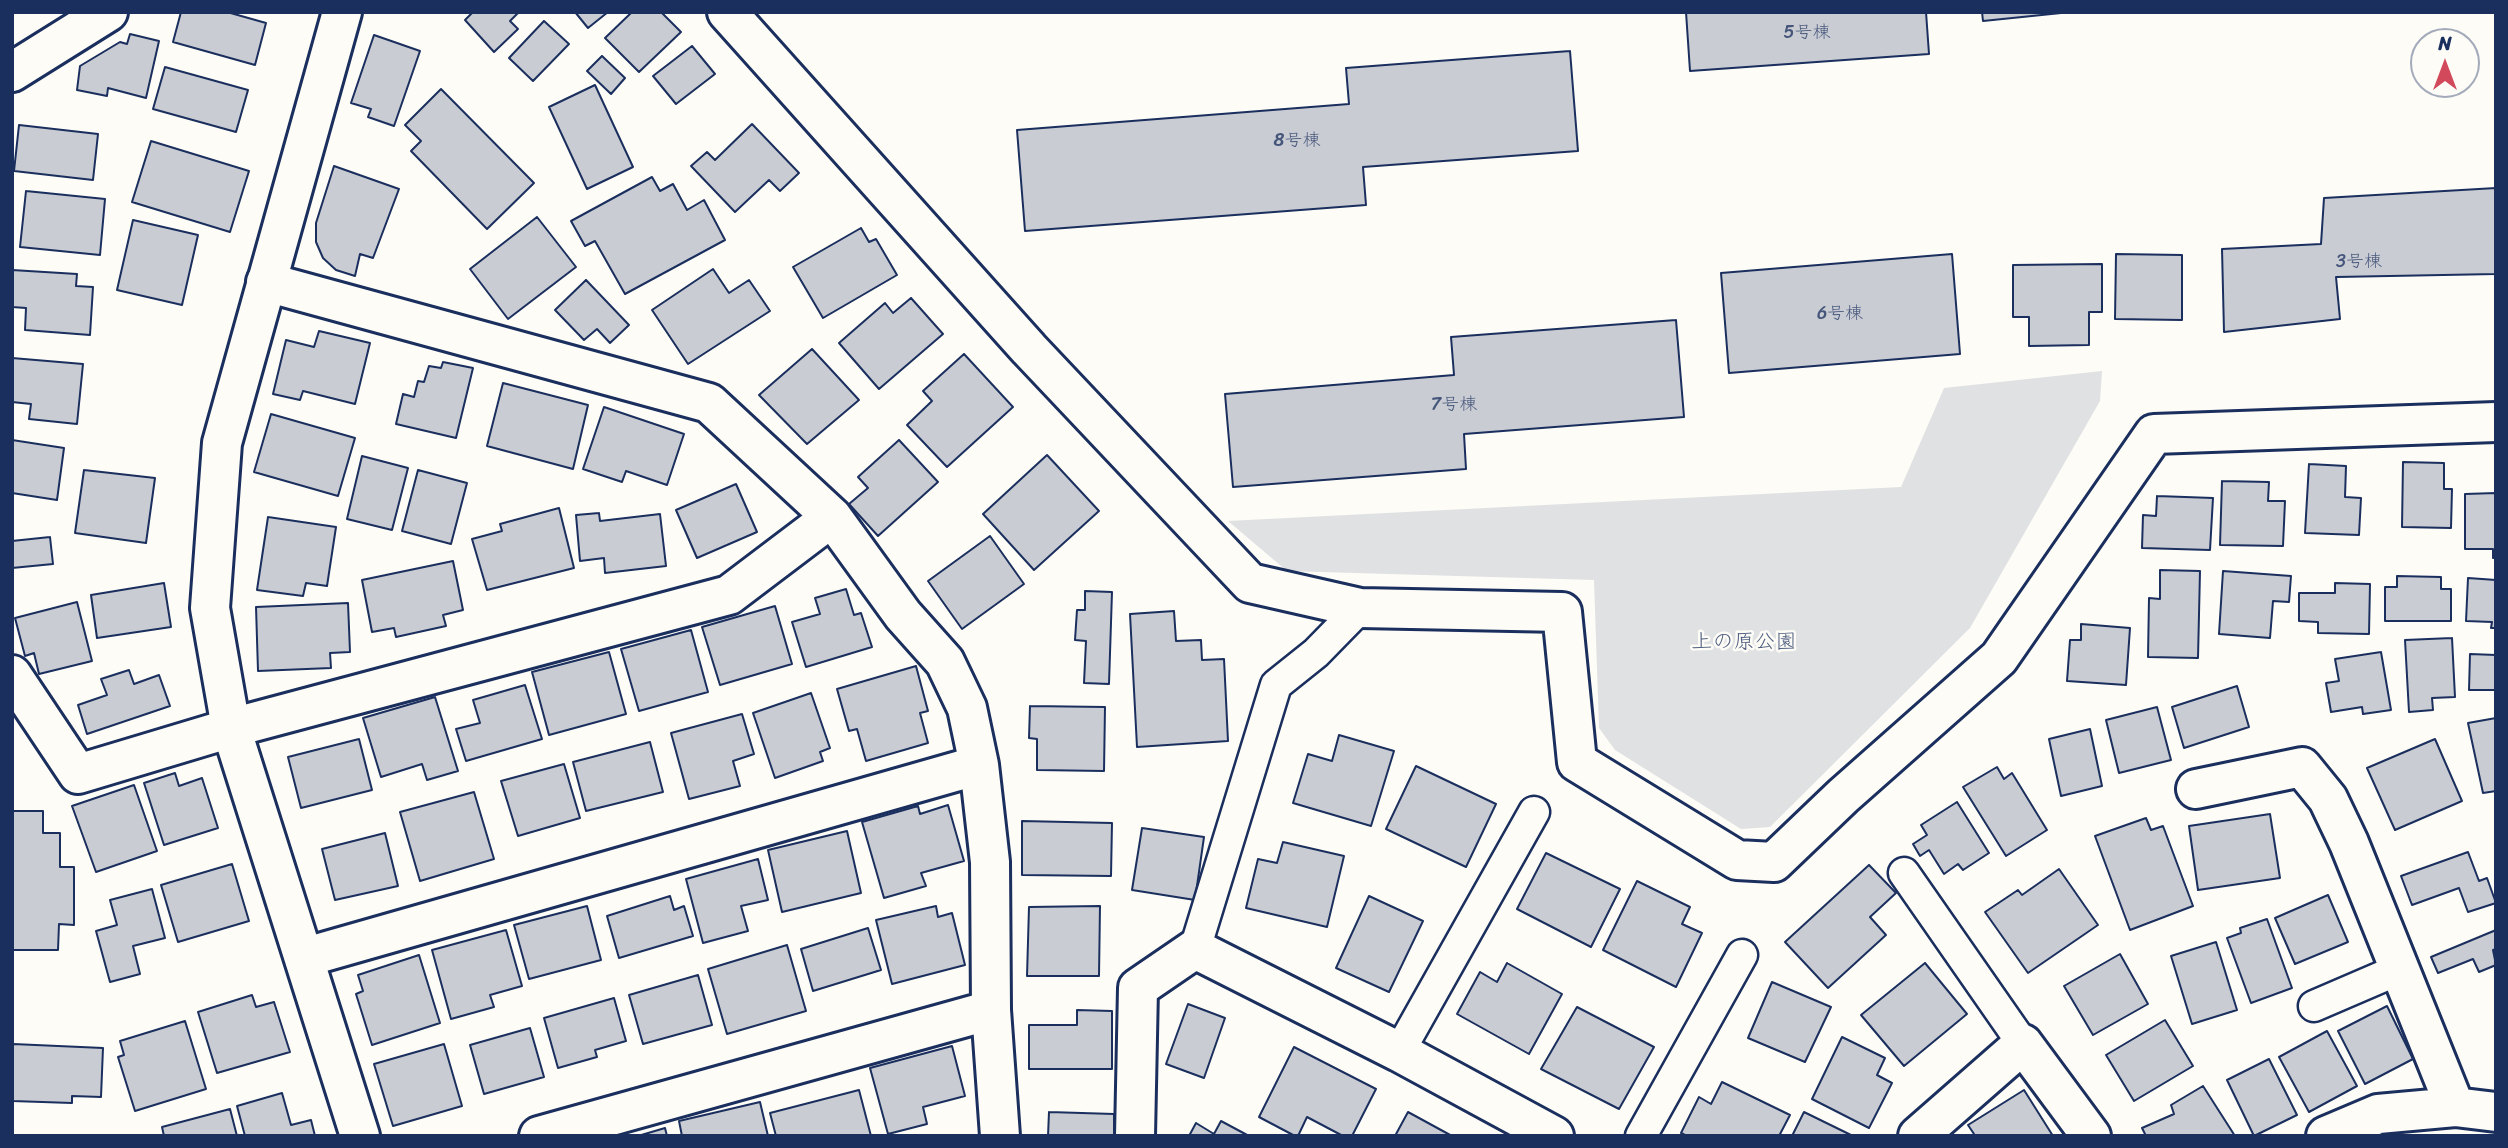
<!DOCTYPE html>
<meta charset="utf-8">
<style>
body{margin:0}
#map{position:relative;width:2508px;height:1148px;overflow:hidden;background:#fdfcf7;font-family:Sriracha,sans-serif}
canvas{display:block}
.frame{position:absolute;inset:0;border:14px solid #1b2f5e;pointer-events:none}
.north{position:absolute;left:2410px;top:28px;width:70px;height:70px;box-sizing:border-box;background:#fdfcf7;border:2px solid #a3aaba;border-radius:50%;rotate:0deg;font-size:19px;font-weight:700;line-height:28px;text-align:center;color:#1b2f5e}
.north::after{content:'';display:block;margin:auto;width:24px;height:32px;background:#d1495b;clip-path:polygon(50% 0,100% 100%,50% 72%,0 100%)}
</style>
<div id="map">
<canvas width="2508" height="1148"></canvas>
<div class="frame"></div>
<div class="north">N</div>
</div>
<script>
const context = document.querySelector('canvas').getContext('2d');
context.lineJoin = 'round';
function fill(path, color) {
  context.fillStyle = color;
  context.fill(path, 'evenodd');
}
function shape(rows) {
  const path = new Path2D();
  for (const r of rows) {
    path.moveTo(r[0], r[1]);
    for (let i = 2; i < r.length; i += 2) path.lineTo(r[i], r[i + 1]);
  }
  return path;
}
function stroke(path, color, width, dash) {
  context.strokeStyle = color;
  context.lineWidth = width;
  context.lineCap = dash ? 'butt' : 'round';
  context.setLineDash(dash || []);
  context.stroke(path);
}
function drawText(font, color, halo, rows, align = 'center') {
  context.font = font + ' Sriracha,"Klee One",sans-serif';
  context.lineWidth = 5;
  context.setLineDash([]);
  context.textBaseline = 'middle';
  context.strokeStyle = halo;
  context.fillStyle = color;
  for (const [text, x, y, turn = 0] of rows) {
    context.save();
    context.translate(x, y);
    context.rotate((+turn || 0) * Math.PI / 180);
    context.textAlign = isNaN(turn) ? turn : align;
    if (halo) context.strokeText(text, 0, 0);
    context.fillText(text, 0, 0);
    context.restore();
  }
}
fill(shape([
 [2102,371,2100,401,1970,628,1770,827,1741,829,1615,750,1599,728,1594,580,1287,571,1228,521,1901,487,1944,388]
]), '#e0e1e3');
const building = shape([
 [181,12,227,12,266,23,255,65,173,42,181,12],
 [473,12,519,12,510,21,518,29,494,52,465,20,473,12],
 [575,12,608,12,588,28,575,12],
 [632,12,661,12,681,32,639,72,605,38,632,12],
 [1686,12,1926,12,1929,54,1690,71,1686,12],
 [1982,12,2071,12,1983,21,1982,12],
 [544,21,569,44,533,81,509,58,544,21],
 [130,34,159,41,146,98,108,88,107,96,77,90,80,66,120,42,127,44,130,34],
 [374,35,420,51,394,126,368,117,371,109,351,103,374,35],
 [692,46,715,74,676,104,653,76,692,46],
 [1570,51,1578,151,1363,167,1366,205,1025,231,1017,130,1349,104,1346,68,1570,51],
 [602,56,625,78,611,94,587,71,602,56],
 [165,67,248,90,236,132,153,109,165,67],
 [595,85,633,167,587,189,549,107,595,85],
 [441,89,534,183,487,229,411,151,421,141,405,125,441,89],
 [752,124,799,173,780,191,769,180,735,212,691,166,707,152,715,160,752,124],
 [19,125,98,134,93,180,14,171,19,125],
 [151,141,249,171,230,232,132,202,151,141],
 [334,166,399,189,373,258,360,254,355,276,336,270,323,258,316,242,316,223,334,166],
 [652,177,660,191,673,184,687,210,704,200,725,240,625,294,595,241,585,246,571,221,652,177],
 [2496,188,2496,274,2336,277,2340,319,2224,332,2222,249,2321,244,2324,198,2496,188],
 [26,191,105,199,100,255,20,247,26,191],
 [537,217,576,267,508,319,470,269,537,217],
 [133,220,198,235,182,305,117,290,133,220],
 [861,228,869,242,876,239,897,275,823,318,793,267,861,228],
 [1952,254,1960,354,1729,373,1721,273,1952,254],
 [2116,254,2182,255,2182,320,2115,319,2116,254],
 [2102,264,2102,312,2089,312,2089,345,2029,346,2029,317,2013,317,2013,265,2102,264],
 [713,269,729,293,749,280,770,311,688,364,652,310,713,269],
 [12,270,77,274,76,286,93,287,90,335,25,330,26,308,12,307,12,270],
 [586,280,629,325,610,343,597,329,584,340,555,310,586,280],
 [911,298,943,334,879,389,839,343,885,303,893,313,911,298],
 [1676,320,1684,417,1464,434,1466,469,1233,487,1225,394,1454,375,1451,337,1676,320],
 [319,331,370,343,355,404,303,391,300,400,273,394,286,340,314,347,319,331],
 [812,349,859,400,807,444,759,395,812,349],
 [964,354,1013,407,947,467,907,425,932,401,923,391,964,354],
 [12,358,83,364,77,424,29,419,31,404,12,402,12,358],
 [443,362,473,368,456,438,396,424,403,394,414,397,418,381,424,382,429,366,441,368,443,362],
 [503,383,588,405,573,469,487,446,503,383],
 [604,407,684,434,667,485,626,471,622,482,583,469,604,407],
 [271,414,355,438,338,496,254,472,271,414],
 [12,440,64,448,57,500,12,493,12,440],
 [899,440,938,482,878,536,849,504,868,488,858,477,899,440],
 [1047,455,1099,511,1034,570,983,514,1047,455],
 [362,456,408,468,392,530,347,519,362,456],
 [2403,462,2444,463,2444,489,2452,489,2451,528,2402,527,2403,462],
 [2309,464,2346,466,2345,497,2361,498,2359,535,2305,533,2309,464],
 [84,470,155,478,146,543,75,533,84,470],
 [418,470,467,483,451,544,402,531,418,470],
 [2222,481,2269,482,2268,501,2285,501,2283,546,2220,545,2222,481],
 [736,484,757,532,697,558,676,510,736,484],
 [2496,493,2496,558,2493,558,2493,549,2465,549,2465,494,2496,493],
 [2157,496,2213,498,2210,550,2142,548,2143,515,2156,516,2157,496],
 [559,508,574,568,487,590,472,539,502,531,500,524,559,508],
 [599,513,600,521,660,514,666,566,605,573,604,558,580,561,576,515,599,513],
 [268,517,336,527,327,586,306,583,303,596,257,590,268,517],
 [990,536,1024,584,962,629,928,581,990,536],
 [50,537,53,564,12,568,12,541,50,537],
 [453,561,463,610,443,615,446,626,396,637,394,628,372,632,362,580,453,561],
 [2160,570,2200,571,2198,658,2148,657,2149,598,2160,599,2160,570],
 [2223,571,2291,576,2289,602,2273,601,2270,638,2219,634,2223,571],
 [2397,576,2441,577,2441,589,2451,589,2451,621,2385,621,2385,587,2397,587,2397,576],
 [2468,578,2496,580,2496,628,2491,628,2492,622,2466,621,2468,578],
 [164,583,171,627,97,638,91,595,164,583],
 [2335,583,2370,584,2369,634,2318,633,2318,622,2299,621,2299,593,2335,593,2335,583],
 [846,589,854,615,861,613,872,647,806,667,792,622,820,614,815,598,846,589],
 [1085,591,1112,592,1109,684,1084,683,1086,641,1075,640,1077,610,1085,610,1085,591],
 [77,602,92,661,39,674,34,653,25,656,15,618,77,602],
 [348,603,350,652,330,653,331,668,258,671,256,607,348,603],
 [775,606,792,664,720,685,702,627,775,606],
 [1174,611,1176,641,1201,640,1202,660,1224,659,1228,741,1137,747,1130,614,1174,611],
 [2081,624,2130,628,2126,685,2067,681,2070,640,2081,640,2081,624],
 [691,630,708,692,639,711,621,649,691,630],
 [2452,638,2455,697,2432,698,2433,710,2409,712,2405,640,2452,638],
 [609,652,626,714,549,735,532,672,609,652],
 [2381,652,2391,710,2363,714,2362,707,2331,712,2326,683,2339,681,2335,659,2381,652],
 [2470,654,2496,655,2496,690,2469,690,2470,654],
 [916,666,928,711,920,713,928,743,866,761,857,729,849,731,837,689,916,666],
 [129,670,134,684,159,675,170,706,87,734,78,705,107,695,101,679,129,670],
 [525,685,542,739,466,761,456,729,480,723,473,700,525,685],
 [2237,686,2249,727,2184,748,2172,707,2237,686],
 [811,693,830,748,820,752,823,761,775,778,753,713,811,693],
 [435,697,458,771,427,780,422,764,381,777,363,718,435,697],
 [1030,706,1105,707,1104,771,1037,770,1037,739,1029,738,1030,706],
 [2157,707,2171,760,2119,773,2106,720,2157,707],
 [742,714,754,754,733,761,740,786,689,799,671,733,742,714],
 [2496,718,2496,791,2483,793,2468,723,2496,718],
 [2090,729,2102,786,2061,796,2049,739,2090,729],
 [1339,735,1394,751,1371,826,1293,803,1308,754,1332,761,1339,735],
 [359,739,372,790,301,808,288,757,359,739],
 [2435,739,2462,801,2395,830,2367,768,2435,739],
 [650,742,663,792,586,811,573,762,650,742],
 [564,764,580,818,518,836,501,781,564,764],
 [1416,766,1496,804,1466,867,1386,829,1416,766],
 [1997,767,2004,779,2012,773,2047,830,2006,856,1963,787,1997,767],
 [175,773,179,786,202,778,218,828,164,845,144,783,175,773],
 [134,785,157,851,96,872,72,806,134,785],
 [474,792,494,859,420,881,400,812,474,792],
 [1957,802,1989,853,1963,870,1958,864,1944,874,1929,850,1920,856,1913,844,1927,835,1921,825,1957,802],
 [948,805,964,861,921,873,926,886,884,898,862,822,918,806,920,814,948,805],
 [12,811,43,811,43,833,60,833,60,867,74,867,74,925,59,924,58,950,12,950,12,811],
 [2270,814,2280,878,2198,890,2189,826,2270,814],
 [2146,818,2151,830,2163,826,2193,906,2130,930,2095,836,2146,818],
 [1022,821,1112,823,1111,876,1022,875,1022,821],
 [1142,828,1204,837,1195,900,1132,890,1142,828],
 [847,831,861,893,782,912,768,850,847,831],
 [385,833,398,886,335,900,322,849,385,833],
 [1283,842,1344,856,1327,927,1246,908,1258,859,1277,863,1283,842],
 [2468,852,2479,881,2487,878,2496,903,2468,912,2459,888,2412,905,2401,876,2468,852],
 [1546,853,1620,889,1591,947,1517,909,1546,853],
 [758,859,768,900,741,906,748,931,703,943,686,879,758,859],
 [232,864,249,921,178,942,161,885,232,864],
 [1869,865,1896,893,1870,917,1886,935,1828,988,1785,942,1869,865],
 [2059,869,2098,925,2028,973,1985,912,2018,890,2022,895,2059,869],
 [1637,881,1690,907,1682,924,1702,933,1676,987,1603,950,1637,881],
 [152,889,165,938,133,946,140,974,110,982,96,931,117,925,110,900,152,889],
 [2328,895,2348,942,2295,964,2275,918,2328,895],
 [670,896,674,910,684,906,693,936,619,958,607,916,670,896],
 [1369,896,1423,921,1389,992,1336,968,1369,896],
 [587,906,601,960,529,979,514,925,587,906],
 [936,906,938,917,952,913,965,965,892,984,876,920,936,906],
 [1100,906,1099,976,1027,976,1029,907,1100,906],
 [2267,919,2292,988,2251,1003,2227,938,2241,933,2240,928,2267,919],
 [868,928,881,970,813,991,801,949,868,928],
 [506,930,522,986,490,995,494,1007,451,1019,432,950,506,930],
 [2496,930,2496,949,2493,950,2496,965,2479,972,2473,959,2438,973,2431,957,2496,930],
 [2216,942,2237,1010,2192,1024,2171,956,2216,942],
 [787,945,806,1011,727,1034,708,969,787,945],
 [2120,954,2148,1004,2093,1035,2064,986,2120,954],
 [419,955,440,1023,372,1045,356,994,363,991,358,975,419,955],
 [1507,963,1562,994,1529,1054,1457,1014,1480,972,1497,982,1507,963],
 [1925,963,1967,1014,1904,1066,1861,1015,1925,963],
 [698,975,712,1025,643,1044,629,995,698,975],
 [1772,982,1831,1007,1805,1062,1748,1038,1772,982],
 [252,995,256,1007,274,1002,290,1052,217,1073,198,1012,252,995],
 [614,998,626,1041,595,1050,597,1057,558,1068,544,1018,614,998],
 [1188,1004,1225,1018,1204,1078,1166,1064,1188,1004],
 [2387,1006,2413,1059,2365,1084,2338,1031,2387,1006],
 [1577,1007,1654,1047,1619,1109,1541,1069,1577,1007],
 [1077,1010,1112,1011,1112,1069,1029,1069,1029,1025,1077,1025,1077,1010],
 [2165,1020,2193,1066,2134,1101,2106,1055,2165,1020],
 [185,1021,206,1089,135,1111,118,1057,124,1055,120,1041,185,1021],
 [530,1028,544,1077,484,1094,470,1045,530,1028],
 [2327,1031,2357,1086,2309,1112,2279,1057,2327,1031],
 [1842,1037,1885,1058,1877,1075,1892,1083,1869,1128,1812,1099,1842,1037],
 [13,1044,103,1048,101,1097,72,1096,72,1103,12,1101,13,1044],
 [444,1044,462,1106,393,1126,374,1064,444,1044],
 [952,1046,965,1096,923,1107,927,1124,888,1134,870,1068,952,1046],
 [1294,1047,1376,1089,1352,1136,1343,1136,1307,1117,1298,1136,1295,1136,1259,1117,1294,1047],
 [2269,1059,2297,1115,2254,1136,2227,1080,2269,1059],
 [1722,1082,1790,1115,1779,1136,1687,1136,1681,1133,1699,1097,1711,1104,1722,1082],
 [2203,1086,2235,1136,2146,1136,2142,1128,2174,1114,2171,1105,2203,1086],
 [859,1090,871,1136,776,1136,770,1113,859,1090],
 [2024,1090,2053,1136,1971,1136,1974,1134,1968,1125,2024,1090],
 [282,1093,291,1125,311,1120,315,1136,245,1136,237,1106,282,1093],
 [760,1102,768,1136,682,1136,679,1121,760,1102],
 [230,1109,237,1136,164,1136,162,1127,230,1109],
 [1049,1112,1114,1114,1114,1136,1048,1136,1049,1112],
 [1408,1112,1452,1136,1395,1136,1408,1112],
 [1804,1112,1853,1136,1792,1136,1804,1112],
 [1221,1121,1249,1136,1189,1136,1196,1123,1214,1134,1221,1121],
 [665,1128,667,1136,638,1136,665,1128]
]);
fill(building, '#c9ccd3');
stroke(building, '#1b2f5e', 2);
const lane = shape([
 [1904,873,2023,1044],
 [1195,949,1276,685,1316,653,1360,608],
 [2314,1006,2400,969],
 [1399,1052,1534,812],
 [1641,1136,1742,955]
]);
const street = shape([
 [727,12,1029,349,1250,583,1360,608,1562,612,1577,762,1737,860,1774,862,1843,796,1999,658,2154,434,2496,422],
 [12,72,108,12],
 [266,282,709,403,832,517,903,615,945,662,967,708,979,765,990,862,991,1010,1000,1136],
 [12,675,78,774,231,728,729,595,832,517],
 [2196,789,2302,767,2328,799,2349,843,2455,1107],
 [306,957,979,765],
 [539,1136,991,1010],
 [1135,1136,1138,988,1195,949,1399,1052,1554,1136],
 [1918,1136,2023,1044,2091,1136],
 [2326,1136,2378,1114,2455,1107,2496,1112]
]);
const secondary = shape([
 [342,12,222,443,210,608,231,728,360,1136]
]);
stroke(lane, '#1b2f5e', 35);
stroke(street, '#1b2f5e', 44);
stroke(secondary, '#1b2f5e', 44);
stroke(lane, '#fdfcf7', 30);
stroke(street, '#fdfcf7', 38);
stroke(secondary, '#fdfcf7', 38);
drawText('18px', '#46567b', null, [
 ["5号棟",1807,33],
 ["8号棟",1297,141],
 ["3号棟",2359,262],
 ["6号棟",1840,314],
 ["7号棟",1454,405]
]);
drawText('21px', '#4c5c7f', '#fdfcf7', [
 ["上の原公園",1744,643]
]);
</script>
